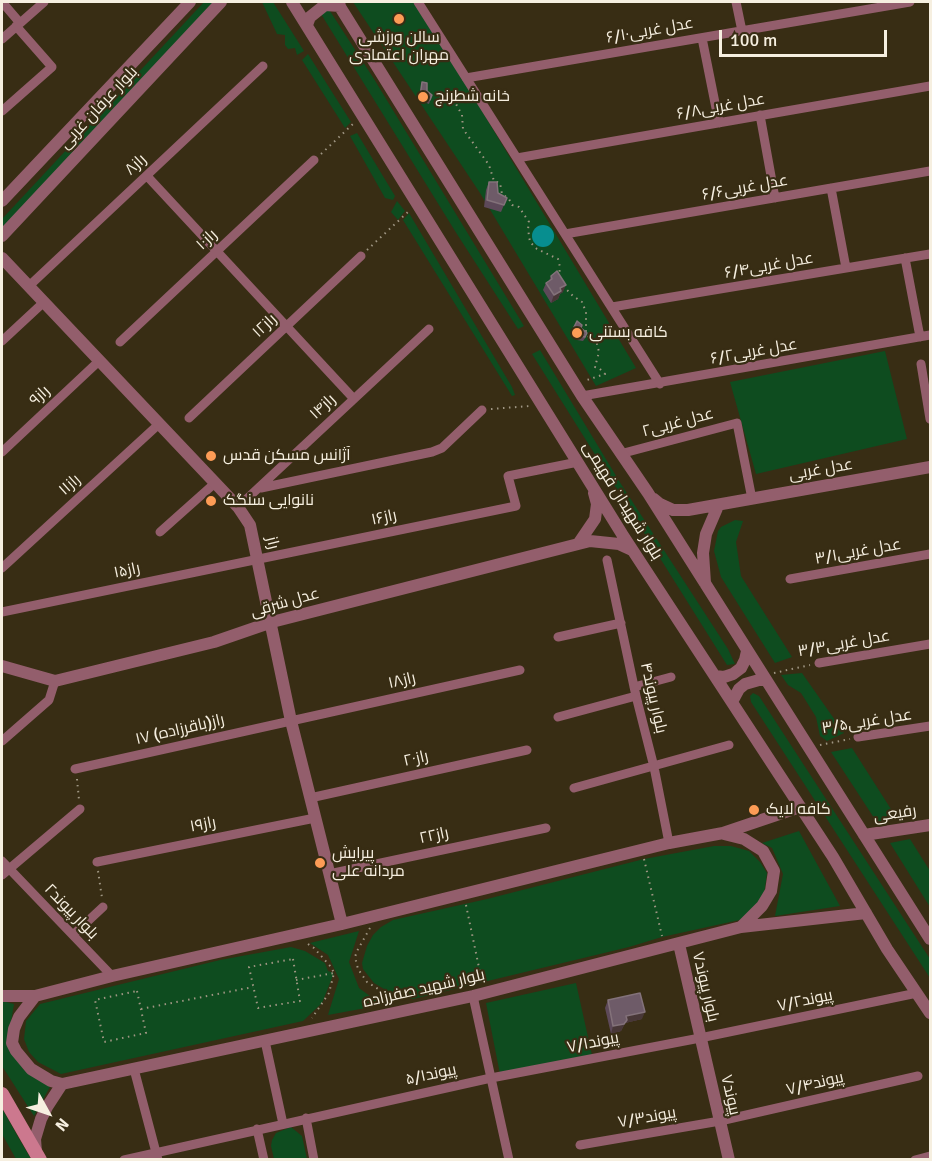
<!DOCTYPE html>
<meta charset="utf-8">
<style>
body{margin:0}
#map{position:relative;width:932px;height:1161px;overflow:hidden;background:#382d14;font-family:Signika,sans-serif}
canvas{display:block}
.frame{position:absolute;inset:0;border:3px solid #f6efe0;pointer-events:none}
.north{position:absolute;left:18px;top:1083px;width:60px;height:60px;-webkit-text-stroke:4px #382d14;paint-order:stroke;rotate:130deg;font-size:16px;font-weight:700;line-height:24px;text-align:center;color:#f6efe0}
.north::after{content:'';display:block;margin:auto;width:21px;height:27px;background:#f6efe0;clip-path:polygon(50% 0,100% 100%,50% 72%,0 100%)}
.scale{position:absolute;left:719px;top:30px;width:168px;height:27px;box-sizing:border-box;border:3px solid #f6efe0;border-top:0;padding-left:8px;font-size:18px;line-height:21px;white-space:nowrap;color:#f6efe0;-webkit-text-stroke:4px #382d14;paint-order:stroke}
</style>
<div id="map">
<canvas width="932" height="1161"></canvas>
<div class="frame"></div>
<div class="north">N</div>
<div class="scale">100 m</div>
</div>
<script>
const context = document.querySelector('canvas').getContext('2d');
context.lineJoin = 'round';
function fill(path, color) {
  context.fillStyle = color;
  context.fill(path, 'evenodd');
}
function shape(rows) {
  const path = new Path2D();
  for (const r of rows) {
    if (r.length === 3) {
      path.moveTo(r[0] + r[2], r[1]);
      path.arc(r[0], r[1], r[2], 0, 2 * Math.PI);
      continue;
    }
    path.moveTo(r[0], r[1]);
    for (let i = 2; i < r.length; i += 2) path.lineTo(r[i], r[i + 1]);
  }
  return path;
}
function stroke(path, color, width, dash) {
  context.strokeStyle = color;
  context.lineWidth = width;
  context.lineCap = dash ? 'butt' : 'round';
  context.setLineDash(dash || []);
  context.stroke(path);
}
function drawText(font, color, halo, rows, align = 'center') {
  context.font = font + ' Signika,Cairo,sans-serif';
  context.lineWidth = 4.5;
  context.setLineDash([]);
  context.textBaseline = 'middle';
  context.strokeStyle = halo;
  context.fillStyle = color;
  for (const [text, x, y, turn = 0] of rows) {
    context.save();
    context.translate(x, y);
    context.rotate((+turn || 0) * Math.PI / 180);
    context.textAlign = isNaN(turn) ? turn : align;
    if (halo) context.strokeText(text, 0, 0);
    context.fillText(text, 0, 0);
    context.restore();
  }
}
fill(shape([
 [204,2,215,2,2,230,2,219],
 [262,2,273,2,304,51,297,55,295,48,288,49,285,45,285,35,277,34],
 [353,2,413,2,473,96,636,368,596,386,480,193],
 [328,8,374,79,524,326,518,329,455,231,321,14],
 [308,54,351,122,345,128,302,60],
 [357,133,395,196,393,200,385,198,350,136],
 [397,201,405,211,398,220,391,212],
 [409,213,512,387,515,395,512,396,403,220],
 [540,350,621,484,728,649,735,664,727,665,532,354],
 [885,351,907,439,756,474,730,382],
 [735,520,743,521,736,542,741,576,792,657,775,663,721,577,714,551,718,531,721,527],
 [802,673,844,733,827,741,820,736,816,717,801,693,788,685,781,675],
 [753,693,759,696,930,959,930,978,751,702,750,696],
 [852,748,896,817,878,824,831,752],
 [799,831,840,906,775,916,783,874,772,848,762,843],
 [910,839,930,871,930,907,890,843],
 [714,846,731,846,749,851,760,862,767,873,764,895,744,919,662,937,629,947,413,999,396,996,374,983,363,969,362,963,367,946,373,935,381,927,393,920,487,899,644,859],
 [359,931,349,962,359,988,382,1005,328,1015,339,979,328,955,310,943],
 [291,947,305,951,325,963,328,971,334,973,322,1003,303,1021,61,1074,38,1062,29,1052,24,1039,26,1021,40,1004,220,960],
 [576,983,592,1055,500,1074,486,1003],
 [2,1001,14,1004,8,1040,23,1069,51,1085,34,1116,2,1066],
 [2,1108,18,1137,31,1159,16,1159,2,1134],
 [291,1127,302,1136,307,1159,274,1159,271,1146,272,1140,276,1133]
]), '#0e4c1f');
fill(shape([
 [543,236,11]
]), '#078e8f');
stroke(shape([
 [440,97,456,104,462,115,463,129,489,165,494,181,500,183,502,194,509,199,512,205,519,207,529,222,528,229,530,242,537,249,558,259,560,267,559,276],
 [321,154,354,123],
 [367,250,409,211],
 [563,286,573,296,582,302,586,312,586,332,590,340,597,344,599,352,595,367,599,368,605,374,587,380],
 [491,409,530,406],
 [774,673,810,665],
 [820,745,850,739],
 [77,779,79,800],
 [644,859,662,936],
 [98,871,102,898],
 [466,905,482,982],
 [370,928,357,951,355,957,358,969,367,982,386,994,398,999],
 [308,944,314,948,331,967,334,973,329,993,312,1018],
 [293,959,300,1001,258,1008,249,967,293,959],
 [296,980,334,973],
 [137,991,146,1033,104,1042,95,1000,137,991],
 [141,1009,253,987]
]), '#9f9683', 2, [1.5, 4.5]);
stroke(shape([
 [2,2,20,23],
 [418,2,660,384],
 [736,2,742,31],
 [702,38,719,123],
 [2,39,44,2],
 [466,78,910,2],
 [2,111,52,67,16,26],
 [760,115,775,198],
 [517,158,930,86],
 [147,176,354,399],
 [831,188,846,268],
 [565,234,930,171],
 [905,258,920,337],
 [29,286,263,66],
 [612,307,930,254],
 [2,341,44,302],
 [120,342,314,160],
 [921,364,930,419],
 [582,396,930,335],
 [189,418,361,256],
 [2,452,99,361],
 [620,454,737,423,752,499],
 [261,488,432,452,442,448,482,410],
 [238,507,429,329],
 [160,532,215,483],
 [607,560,636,696,654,767,669,843],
 [2,568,159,424],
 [790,579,930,554],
 [2,612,516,506,508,476,578,462],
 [558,637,621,623],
 [819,663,930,644],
 [634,687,671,677],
 [558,717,636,696],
 [858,737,930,726],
 [2,741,49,700,55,681],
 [75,769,520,670],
 [574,788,729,745],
 [310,798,527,750],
 [2,861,112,976],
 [97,862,315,818],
 [329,874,546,828],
 [2,875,80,809],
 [73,935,103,907],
 [473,996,509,1160],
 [265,1041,283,1124],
 [134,1069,158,1160],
 [306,1118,314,1160],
 [257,1129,264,1160],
 [580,1145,720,1121,918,1076],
 [124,1160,491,1078,700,1038,917,993],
 [915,1160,930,1156]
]), '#935e6c', 9);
stroke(shape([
 [292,2,622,534,833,857,887,949,930,1013],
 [337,2,582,396,648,493,930,939],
 [307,25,310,17,325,5,340,6],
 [2,201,190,2],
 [2,236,221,2],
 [2,258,238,507,250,525,291,721,342,924],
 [654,499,660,504,673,510,688,510,930,467],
 [578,544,595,519,597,504,594,493],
 [705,583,703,553,706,534,718,506],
 [2,666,55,681,214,642,272,622,590,541,619,544,632,550],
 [715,676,724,677,733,674,741,668,745,660,747,651],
 [732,702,739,689,745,684,759,680,766,680],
 [724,834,744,839,763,851,774,871,771,891,762,906,741,927],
 [864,835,930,825],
 [679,944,729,1160],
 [2,996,35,996,112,976,342,924,669,843,723,833,800,807],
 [35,996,19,1017,14,1029,12,1043,16,1051,31,1069,51,1081,62,1084],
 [36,1152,35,1139,41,1119,47,1107,62,1084,473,996,741,927,866,913]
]), '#935e6c', 12);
stroke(shape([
 [2,1094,40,1160]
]), '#cc788e', 14);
fill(shape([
 [422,82,427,91,432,95,429,104,419,100],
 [489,182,498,193,507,198,501,212,484,207,486,190],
 [551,276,563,292,560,294,558,299,551,303,543,290,546,283,549,281],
 [574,327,581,328,586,337,583,341,577,340,573,336,572,331],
 [608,1000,642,1019,625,1023,621,1031,611,1034,605,1008]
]), '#5d4959');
fill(shape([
 [566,285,563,292,560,294,558,299,551,303,554,295,560,288],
 [645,1012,642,1019,625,1023,621,1031,611,1034,613,1026,626,1016]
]), '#483737');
const building = shape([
 [422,82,427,83,427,91,432,95,430,100,420,96,422,82],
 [489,182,497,182,498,193,507,198,504,205,487,200,489,182],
 [557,271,566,285,560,288,561,291,554,295,546,283,552,279,551,276,557,271],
 [577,321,582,325,581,328,587,333,585,337,579,336,574,333,574,327,577,321],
 [640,993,645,1012,626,1016,627,1020,624,1024,613,1026,608,1000,640,993]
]);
fill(building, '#6e5b68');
stroke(building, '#83727a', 1.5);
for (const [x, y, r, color] of [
 [399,19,6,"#fd9c56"],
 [423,97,6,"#fd9c56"],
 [577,333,6,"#fd9c56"],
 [211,456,6,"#fd9c56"],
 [211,501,6,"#fd9c56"],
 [754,810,6,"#fd9c56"],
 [320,863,6,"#fd9c56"]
]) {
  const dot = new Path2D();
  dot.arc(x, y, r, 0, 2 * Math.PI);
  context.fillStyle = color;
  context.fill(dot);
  stroke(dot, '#382d14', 2);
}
drawText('16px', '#f6efe0', '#382d14', [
 ["۶/۱۰عدل غربی",650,31,-10],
 ["۶/۸عدل غربی",721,107,-10],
 ["بلوار عرفان غربی",99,108,-47],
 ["راز۸",136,165,-43],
 ["۶/۶عدل غربی",745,188,-10],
 ["راز۱۰",207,240,-43],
 ["۶/۴عدل غربی",769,266,-10],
 ["راز۱۲",265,326,-43],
 ["۶/۲عدل غربی",754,352,-10],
 ["راز۹",40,396,-43],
 ["راز۱۴",323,407,-43],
 ["عدل غربی۲",678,423,-15],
 ["عدل غربی",821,470,-10],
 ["راز۱۱",70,485,-42],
 ["بلوار شهیدان فهیمی",622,501,58],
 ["راز۱۶",384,518,-12],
 ["راز",272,543,76],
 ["عدل غربی۳/۱",858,552,-10],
 ["راز۱۵",127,571,-12],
 ["عدل شرقی",285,603,-16],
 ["عدل غربی۳/۳",844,644,-10],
 ["راز۱۸",402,681,-13],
 ["بلوار پیوند۴",653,698,77],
 ["عدل غربی۳/۵",867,722,-9],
 ["۱۷ راز(باقرزاده)",180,730,-13],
 ["راز۲۰",416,759,-13],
 ["رفیعی",895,814,-8],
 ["راز۱۹",203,825,-11],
 ["راز۲۲",434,836,-12],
 ["بلوار پیوند۲",71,912,46],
 ["بلوار پیوند۷",705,987,77],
 ["بلوار شهید صفرزاده",424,989,-13],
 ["پیوند۷/۲",805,1001,-12],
 ["پیوند۷/۱",593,1043,-11],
 ["پیوند۵/۱",431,1075,-12],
 ["پیوند۷/۴",815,1084,-13],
 ["پیوند۷",730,1095,77],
 ["پیوند۷/۳",647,1118,-10]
]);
drawText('16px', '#f6efe0', '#382d14', [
 ["سالن ورزشی",399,38,"center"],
 ["مهران اعتمادی",399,56,"center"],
 ["خانه شطرنج",435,97],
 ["کافه بستنی",589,333],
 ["آژانس مسکن قدس",223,456],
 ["نانوایی سنگک",223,501],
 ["کافه لایک",766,810],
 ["پیرایش",332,854],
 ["مردانه علی",332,872]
], 'left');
</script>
